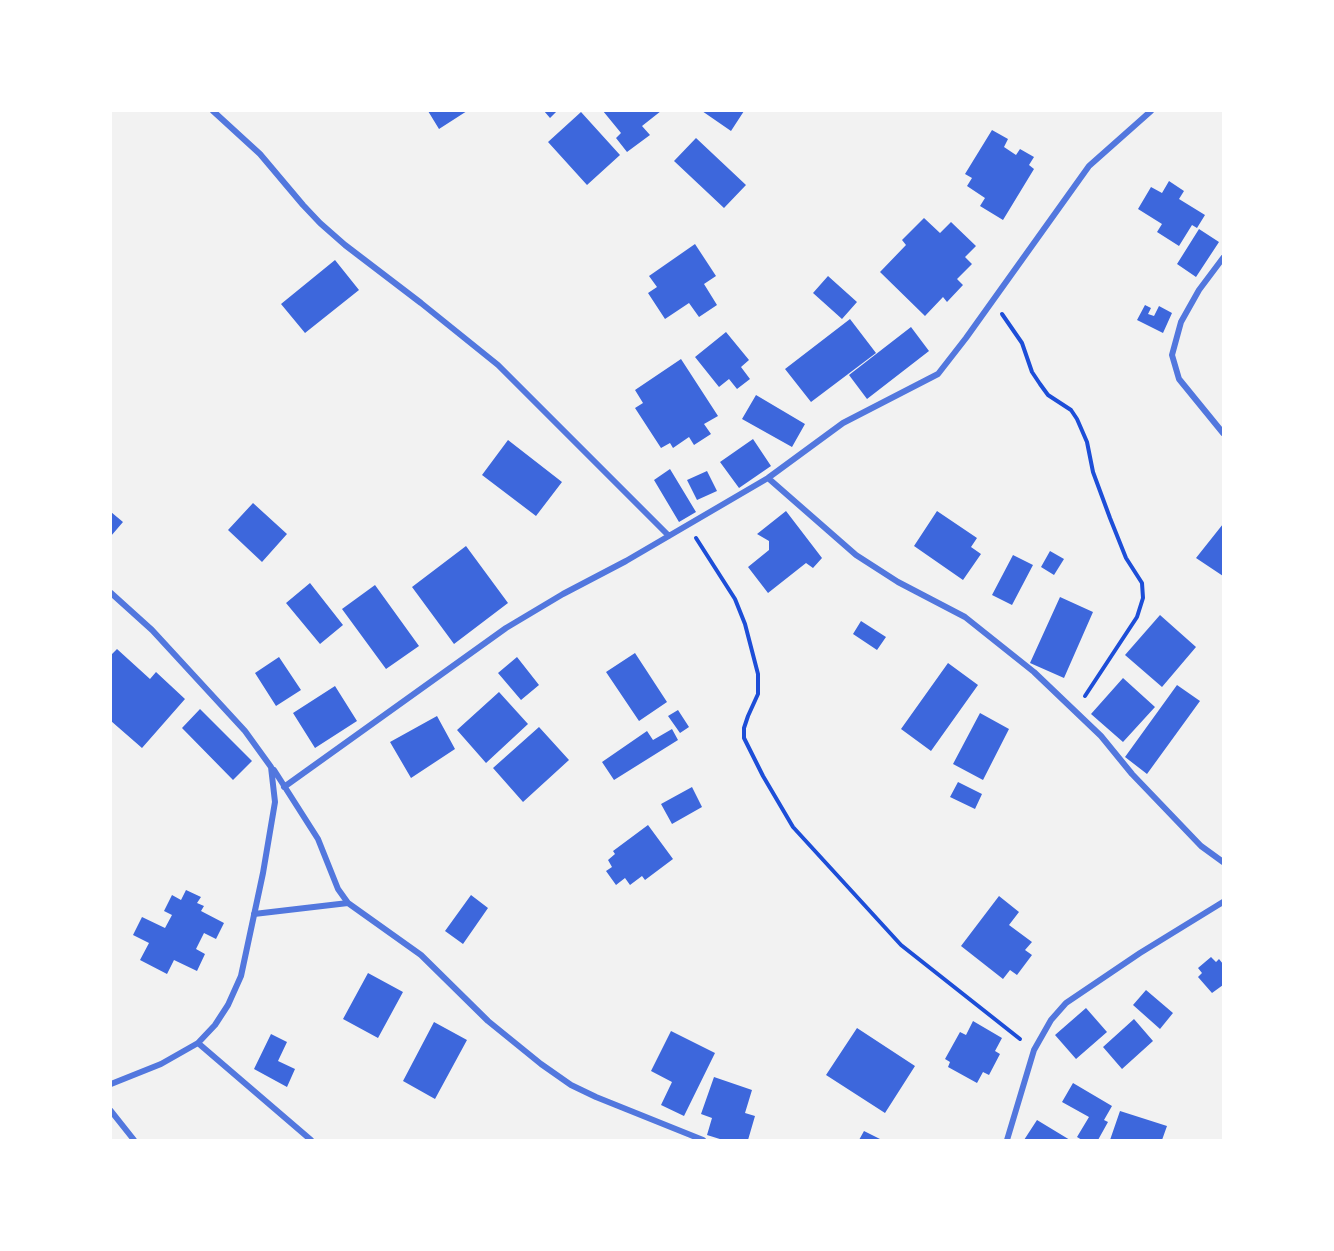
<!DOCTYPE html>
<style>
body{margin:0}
#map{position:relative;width:1334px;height:1251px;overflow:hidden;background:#f2f2f2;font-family:"Work Sans",sans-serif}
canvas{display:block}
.frame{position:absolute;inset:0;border:112px solid #fff;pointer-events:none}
</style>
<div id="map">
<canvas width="1334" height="1251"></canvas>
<div class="frame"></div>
</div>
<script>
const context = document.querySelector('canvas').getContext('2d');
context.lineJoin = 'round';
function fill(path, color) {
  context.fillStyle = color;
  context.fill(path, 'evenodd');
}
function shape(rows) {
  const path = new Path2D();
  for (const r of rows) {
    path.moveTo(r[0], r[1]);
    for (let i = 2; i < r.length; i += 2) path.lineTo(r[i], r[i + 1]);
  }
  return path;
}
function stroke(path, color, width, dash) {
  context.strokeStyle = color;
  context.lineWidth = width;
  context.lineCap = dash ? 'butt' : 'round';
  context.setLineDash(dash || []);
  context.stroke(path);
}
fill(shape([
 [428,111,467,111,439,129],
 [544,111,557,111,550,118],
 [603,111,661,111,642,126,650,135,627,152,616,138,621,133],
 [702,111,744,111,731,131],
 [581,112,620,155,587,185,548,142],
 [992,130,1008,139,1004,147,1016,155,1020,149,1034,157,1029,165,1034,169,1003,220,980,206,985,198,967,186,972,178,965,174],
 [696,138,746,185,724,208,674,161],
 [1169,181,1184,191,1179,199,1205,215,1197,228,1192,225,1179,246,1157,232,1162,224,1138,209,1151,187,1162,193],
 [924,218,940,233,951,222,976,246,965,257,972,264,957,279,963,285,947,302,943,297,925,316,880,272,906,245,902,240],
 [1199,229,1219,242,1196,277,1177,264],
 [695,244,716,276,704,284,717,305,699,317,689,303,665,319,648,293,657,287,649,276],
 [335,260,359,290,305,333,281,304],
 [828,276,857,302,842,319,813,293],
 [1145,305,1151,308,1148,314,1154,316,1159,306,1172,313,1163,333,1137,320],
 [850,319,876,353,811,402,785,369],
 [911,327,929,351,867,399,849,375],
 [726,332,749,360,741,367,750,379,737,389,729,379,719,387,695,357],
 [681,359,718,416,704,424,711,434,694,445,689,437,673,448,670,443,661,448,635,408,643,403,635,390],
 [756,395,805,424,792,447,742,419],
 [753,439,771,466,739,488,720,462],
 [508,440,562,482,536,516,482,475],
 [670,469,696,512,679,522,654,480],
 [707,471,717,491,697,500,687,480],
 [253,503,287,534,262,562,228,530],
 [786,511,822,558,813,568,806,563,768,593,748,567,769,550,769,541,757,534],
 [937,511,977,538,971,547,981,554,963,580,914,546],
 [111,512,123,522,111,536],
 [1223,524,1223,576,1196,558],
 [466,546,508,603,454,644,412,587],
 [1050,551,1064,559,1054,575,1041,567],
 [1013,555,1033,565,1012,605,992,595],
 [310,583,343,625,320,644,286,603],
 [375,585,419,646,386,669,342,609],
 [1060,597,1093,612,1064,678,1030,663],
 [1160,615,1196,647,1162,687,1125,655],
 [861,621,886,637,877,650,853,634],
 [117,649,150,679,156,672,185,699,142,748,111,721,111,655],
 [635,653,667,702,639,721,606,672],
 [279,657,301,690,276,706,255,673],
 [517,657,539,685,521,700,498,673],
 [948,663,978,685,931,751,901,729],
 [1123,678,1155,707,1123,742,1091,714],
 [1177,685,1200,701,1147,774,1125,757],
 [335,686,357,721,315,748,293,713],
 [499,692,528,724,486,763,457,730],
 [200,709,252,761,233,780,182,728],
 [678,710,689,727,680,733,668,716],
 [980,713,1009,729,983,780,953,764],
 [437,716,455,749,411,778,390,742],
 [539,727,569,760,523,802,493,768],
 [672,729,678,740,614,780,602,762,647,731,653,740],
 [958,782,982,794,975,809,950,797],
 [692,787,702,807,672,824,661,804],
 [648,825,673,859,645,880,642,876,630,885,625,878,616,885,606,871,612,867,608,860,615,854,613,851],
 [186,890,201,897,197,903,204,906,201,911,224,923,216,939,204,933,196,949,205,954,197,971,174,960,167,974,140,960,149,943,133,935,142,917,165,928,172,915,164,911,172,895,181,900],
 [471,895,488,908,463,944,445,931],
 [999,896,1019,912,1009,925,1032,942,1025,950,1032,955,1017,975,1010,970,1003,979,961,946],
 [1211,957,1216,962,1219,959,1223,964,1223,985,1212,993,1198,977,1202,973,1198,968],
 [368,973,403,992,378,1038,343,1019],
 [1146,990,1173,1013,1160,1029,1133,1005],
 [1086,1008,1107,1032,1076,1059,1055,1035],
 [1134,1019,1153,1041,1122,1069,1103,1047],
 [973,1021,1002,1038,995,1051,1000,1054,989,1075,983,1072,977,1083,948,1067,950,1062,945,1059,960,1032,966,1035],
 [434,1022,467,1040,435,1099,403,1081],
 [857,1028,915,1066,885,1113,826,1075],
 [671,1031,715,1053,684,1116,661,1105,672,1082,651,1071],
 [271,1034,287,1042,278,1061,295,1069,287,1087,254,1069],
 [714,1077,752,1090,745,1113,755,1116,748,1140,723,1140,707,1135,712,1118,701,1114],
 [1073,1083,1112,1106,1104,1120,1108,1122,1098,1140,1082,1140,1077,1137,1089,1117,1062,1102],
 [1120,1111,1167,1126,1162,1140,1110,1140],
 [1037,1120,1070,1140,1024,1140],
 [864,1131,882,1140,859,1140]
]), '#3d67dc');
stroke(shape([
 [1002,314,1022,343,1032,372,1040,384,1048,395,1071,410,1077,419,1087,442,1093,472,1110,518,1126,558,1142,583,1143,598,1137,617,1085,696],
 [696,538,735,599,745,624,758,674,758,694,748,716,744,728,744,738,763,776,793,827,901,945,1020,1039]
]), '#1d4ed8', 4);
stroke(shape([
 [213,111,260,154,303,205,320,223,345,245,421,303,498,365,669,536],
 [1223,258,1199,290,1181,322,1172,355,1179,379,1223,433],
 [768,478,856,555,898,582,965,617,1034,672,1101,736,1132,774,1201,846,1223,862],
 [111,593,152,630,245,731,271,767,275,802,263,873,241,976,228,1005,215,1025,198,1043,161,1064,111,1084],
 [274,770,318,839,338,889,348,903,421,955,488,1021,541,1064,571,1085,596,1097,703,1140],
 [284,787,506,628,563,594,626,561,768,478,843,423,938,374,966,338,1089,166,1151,111],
 [254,914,348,903],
 [198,1043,311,1140],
 [111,1111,134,1140],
 [1007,1140,1034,1050,1051,1020,1066,1003,1140,953,1223,902]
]), '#5277de', 6);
</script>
